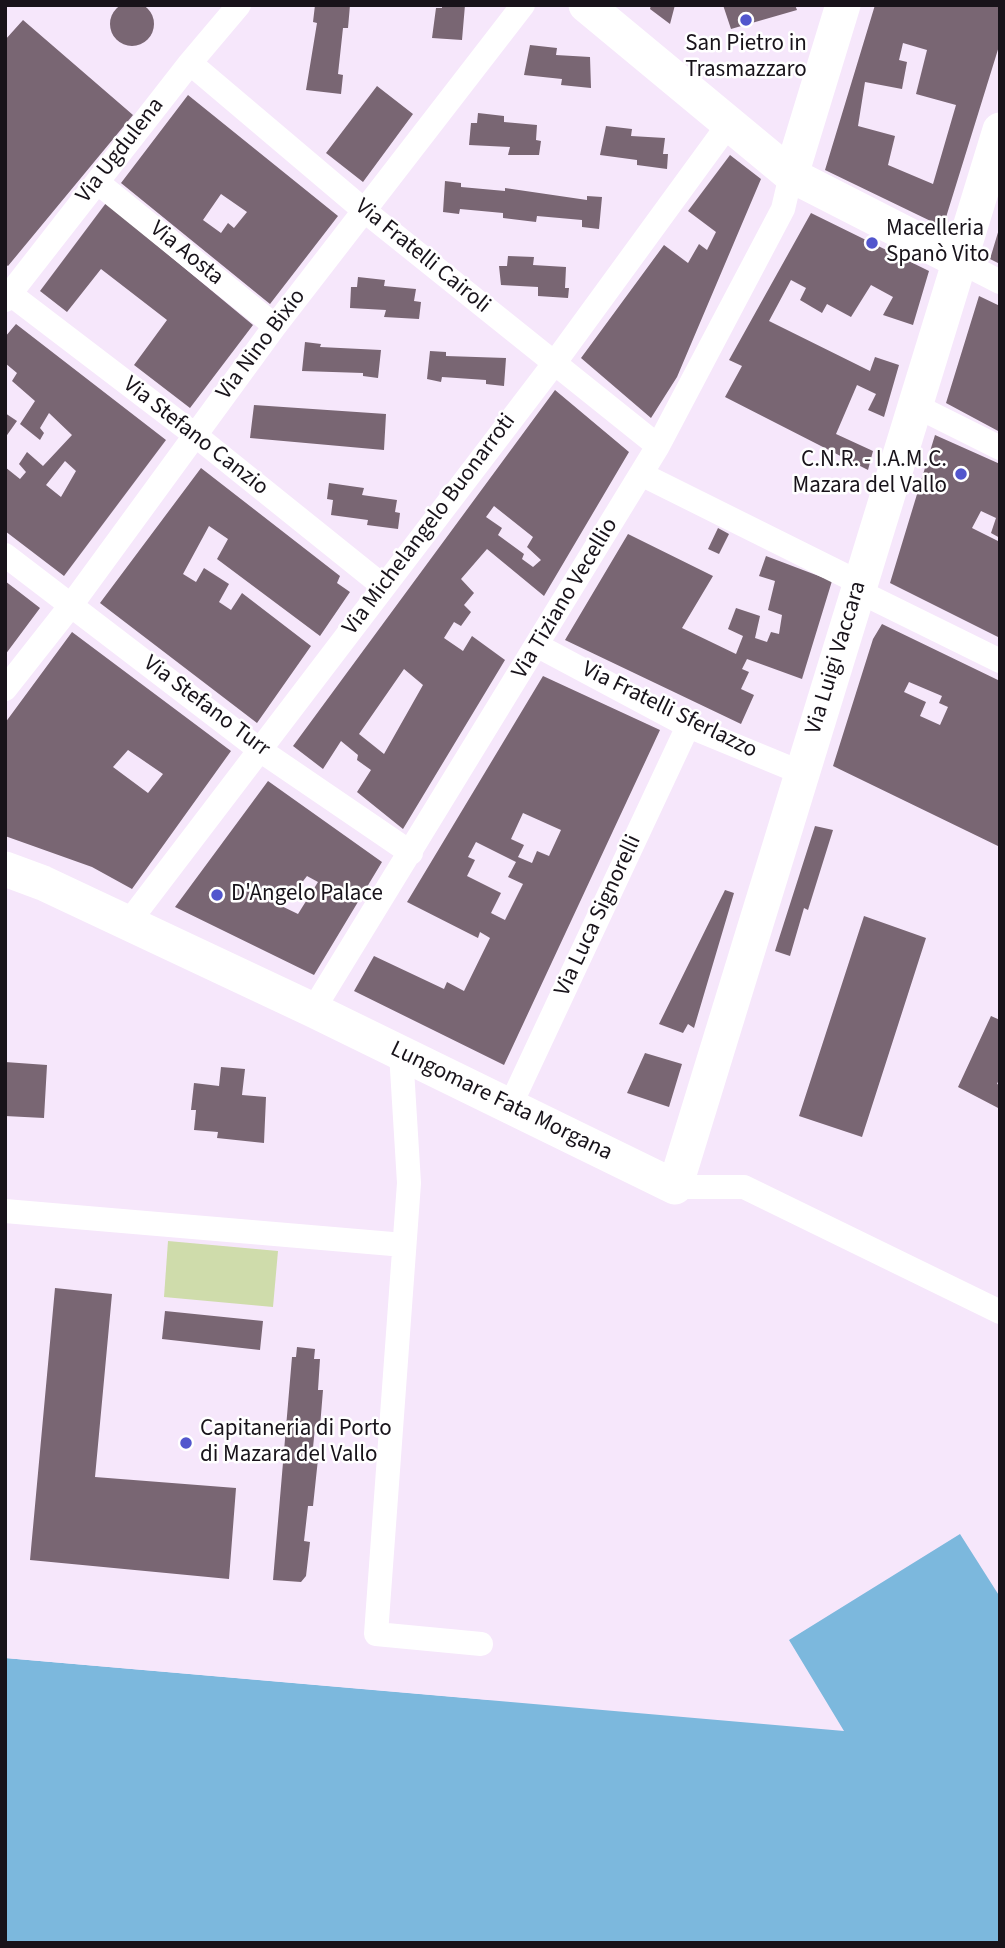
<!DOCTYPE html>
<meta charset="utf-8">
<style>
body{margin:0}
#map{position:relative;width:1005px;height:1948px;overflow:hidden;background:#f6e7fb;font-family:"Source Sans 3",sans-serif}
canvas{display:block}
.frame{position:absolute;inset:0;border:7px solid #18131a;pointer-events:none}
</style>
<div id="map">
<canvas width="1005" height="1948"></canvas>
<div class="frame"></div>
</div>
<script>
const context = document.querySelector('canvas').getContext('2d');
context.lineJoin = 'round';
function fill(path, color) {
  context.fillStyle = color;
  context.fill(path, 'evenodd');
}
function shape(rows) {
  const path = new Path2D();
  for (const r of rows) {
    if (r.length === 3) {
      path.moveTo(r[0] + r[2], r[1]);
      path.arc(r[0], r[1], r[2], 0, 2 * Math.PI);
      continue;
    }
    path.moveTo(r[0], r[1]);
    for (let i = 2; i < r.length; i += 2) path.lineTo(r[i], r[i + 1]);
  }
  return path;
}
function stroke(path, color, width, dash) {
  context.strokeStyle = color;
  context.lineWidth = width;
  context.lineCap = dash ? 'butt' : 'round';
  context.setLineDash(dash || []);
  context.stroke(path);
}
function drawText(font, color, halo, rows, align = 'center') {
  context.font = font + ' "Source Sans 3",sans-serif';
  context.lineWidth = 5;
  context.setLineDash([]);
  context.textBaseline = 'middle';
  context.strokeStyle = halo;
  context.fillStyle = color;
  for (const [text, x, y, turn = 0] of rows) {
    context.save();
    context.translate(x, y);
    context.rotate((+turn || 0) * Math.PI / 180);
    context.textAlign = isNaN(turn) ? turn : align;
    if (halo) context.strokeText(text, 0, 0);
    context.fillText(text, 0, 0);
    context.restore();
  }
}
fill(shape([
 [168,1241,278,1251,273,1307,164,1297]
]), '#cfdcab');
fill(shape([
 [960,1534,1000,1597,1000,1943,5,1943,5,1658,844,1731,789,1640]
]), '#7cb8dd');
fill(shape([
 [6,1654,491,1697,491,1700,5,1658]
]), '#f6e7fb');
fill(shape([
 [132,24,22],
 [315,5,350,5,348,28,343,28,338,74,343,75,341,94,306,90,317,23,313,22],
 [442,5,465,5,462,40,432,38,436,8,442,8],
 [651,5,675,5,670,24,650,9],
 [723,5,795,5,797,10,731,29],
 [875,5,1000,5,1000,43,943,227,825,170],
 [903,43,927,50,916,94,956,105,933,184,888,165,895,136,858,126,865,82,902,89,907,62,899,60],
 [23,20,133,115,8,266,5,264,5,40],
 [530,45,557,48,556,55,590,57,591,88,561,85,562,79,524,75],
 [377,86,413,114,363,182,326,153],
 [188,95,338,216,270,304,121,183],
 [221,194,247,212,234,228,228,223,221,233,203,220],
 [478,113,504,116,504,122,537,125,536,140,541,141,539,155,508,155,510,147,469,145,471,123,477,123],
 [606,126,632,129,631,136,665,138,663,154,668,154,667,169,637,165,637,160,600,155],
 [730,155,761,179,677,377,651,418,581,358,664,245,688,263,699,244,707,250,716,232,688,211],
 [445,181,461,183,461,187,505,191,505,188,587,200,587,196,602,197,599,229,582,227,582,220,537,216,536,222,503,218,503,213,460,209,459,214,443,212],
 [106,203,253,325,190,408,134,365,167,320,101,269,67,312,40,291],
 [811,213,929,271,913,325,883,315,893,297,871,285,851,317,827,304,822,313,800,300,806,288,791,280,769,321,870,371,875,357,899,365,884,417,868,410,876,394,857,385,836,434,873,451,868,470,725,397,742,366,729,360],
 [999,229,1000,229,1000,264,990,259],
 [508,256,534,257,533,265,566,267,565,288,569,288,568,298,538,296,538,287,501,285,499,266,507,266],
 [358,277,385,280,384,286,416,289,414,301,421,302,419,319,384,317,386,310,350,308,351,287,357,287],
 [979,296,1000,306,1000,432,946,403],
 [16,324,166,440,64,576,5,531,5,467,20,479,26,472,19,464,27,452,43,466,72,435,49,413,40,428,44,433,40,440,20,424,35,401,12,381,17,373,5,363,5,337],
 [65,461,76,471,61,497,46,485],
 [305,342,321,344,320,347,381,350,378,378,363,376,363,373,302,371],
 [430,351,446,352,446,356,506,358,504,386,486,384,486,380,442,377,441,382,427,379],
 [555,390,629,452,544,596,487,549,461,579,474,593,464,605,471,612,461,626,454,622,444,638,463,651,472,636,505,660,403,829,357,792,371,770,357,760,358,755,341,741,323,769,293,746],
 [494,506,533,537,527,547,541,560,533,567,522,559,524,554,498,535,502,528,486,517],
 [404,669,423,685,384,754,359,734],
 [254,405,386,414,384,450,250,438],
 [5,413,17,421,5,438],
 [935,435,1000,464,1000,538,991,533,996,518,981,511,972,528,1000,542,1000,638,890,583],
 [201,468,340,576,337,583,350,592,320,636,217,559,228,539,209,526,183,574,196,582,204,568,229,584,219,602,231,610,242,593,311,646,257,723,100,603],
 [329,483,364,488,362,495,397,500,395,512,400,513,398,529,367,525,368,520,331,515,333,500,327,499],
 [718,528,729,534,719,554,708,549],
 [628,534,713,576,682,628,736,654,743,636,728,629,736,608,760,616,755,638,767,642,771,632,779,634,782,615,768,610,775,581,759,576,766,556,832,581,802,679,747,659,742,669,749,672,741,689,754,695,741,724,565,640],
 [5,581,40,608,5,655],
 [882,624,1000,681,1000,847,833,766,873,639],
 [909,682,942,696,939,703,948,707,940,725,920,716,926,702,904,692],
 [72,632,231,751,132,889,92,867,5,836,5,723],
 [128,750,163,774,148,793,113,767],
 [543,676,660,730,504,1065,354,991,374,956,444,989,447,982,464,991,490,938,480,932,478,938,407,902],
 [523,813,561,830,549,856,537,851,532,863,518,857,524,845,511,839],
 [476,842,516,862,508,877,523,884,505,920,491,913,501,893,467,876,475,860,468,857],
 [268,781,382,862,314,975,175,907],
 [307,876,318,882,298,914,271,901,276,893,290,898],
 [815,826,833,830,808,910,804,908,790,956,775,951],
 [725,890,734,893,694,1028,688,1024,683,1033,659,1024],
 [864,916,926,938,862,1137,799,1116],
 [991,1016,1000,1020,1000,1077,997,1084,1000,1085,1000,1109,958,1087],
 [645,1053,682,1064,669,1107,627,1093],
 [5,1062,47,1065,44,1118,5,1116],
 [221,1067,245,1069,242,1095,266,1097,264,1143,217,1138,218,1132,194,1130,196,1110,191,1110,194,1083,219,1086],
 [55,1288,112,1294,95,1477,236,1488,229,1579,30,1560],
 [165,1311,263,1321,260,1350,162,1339],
 [297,1347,315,1349,314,1359,320,1359,318,1390,323,1390,320,1427,315,1427,312,1458,318,1459,313,1506,308,1506,304,1541,310,1542,306,1576,301,1582,273,1580,292,1357,296,1357]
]), '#796673');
stroke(shape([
 [190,63,366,212,658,446],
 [97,182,275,326],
 [961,262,1000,282],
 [5,290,195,435,383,586],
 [5,300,190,63,239,5],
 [916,406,1000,448],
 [641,474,860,583],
 [5,555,260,750,411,853],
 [858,591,1000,661],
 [538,646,688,726,802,773],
 [5,689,72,604,275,326,523,5],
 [128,923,553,365,728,125],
 [313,1010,658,446,783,209,791,175],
 [401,1053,409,1183,376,1634,481,1644],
 [510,1106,688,726],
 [675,1187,744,1187,1000,1312],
 [5,1211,404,1245]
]), '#fff', 24);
stroke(shape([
 [586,5,791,175,961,262],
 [791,175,843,5],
 [5,869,43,883,313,1010,675,1187,1000,130]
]), '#fff', 35);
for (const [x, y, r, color] of [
 [746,20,7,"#5256cd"],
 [872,243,7,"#5256cd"],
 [961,474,7,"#5256cd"],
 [217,895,7,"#5256cd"],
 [186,1443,7,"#5256cd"]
]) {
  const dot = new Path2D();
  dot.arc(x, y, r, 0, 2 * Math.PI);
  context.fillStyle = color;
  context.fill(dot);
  stroke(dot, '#fff', 2.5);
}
drawText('23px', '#18131a', '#fff', [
 ["San Pietro in",746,45,"center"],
 ["Trasmazzaro",746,71,"center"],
 ["Macelleria",886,230],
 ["Spanò Vito",886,256],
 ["C.N.R. - I.A.M.C.",947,461,"right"],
 ["Mazara del Vallo",947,487,"right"],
 ["D'Angelo Palace",231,895],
 ["Capitaneria di Porto",200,1430],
 ["di Mazara del Vallo",200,1456]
], 'left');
drawText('23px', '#18131a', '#fff', [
 ["Via Ugdulena",121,151,-52],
 ["Via Aosta",186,254,39],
 ["Via Fratelli Cairoli",422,257,39],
 ["Via Nino Bixio",262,345,-53],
 ["Via Stefano Canzio",195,437,38],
 ["Via Michelangelo Buonarroti",430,525,-53],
 ["Via Tiziano Vecellio",566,599,-59],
 ["Via Luigi Vaccara",837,658,-73],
 ["Via Stefano Turr",206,707,37],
 ["Via Fratelli Sferlazzo",669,711,26],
 ["Via Luca Signorelli",599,916,-65],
 ["Lungomare Fata Morgana",501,1102,26]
]);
</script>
